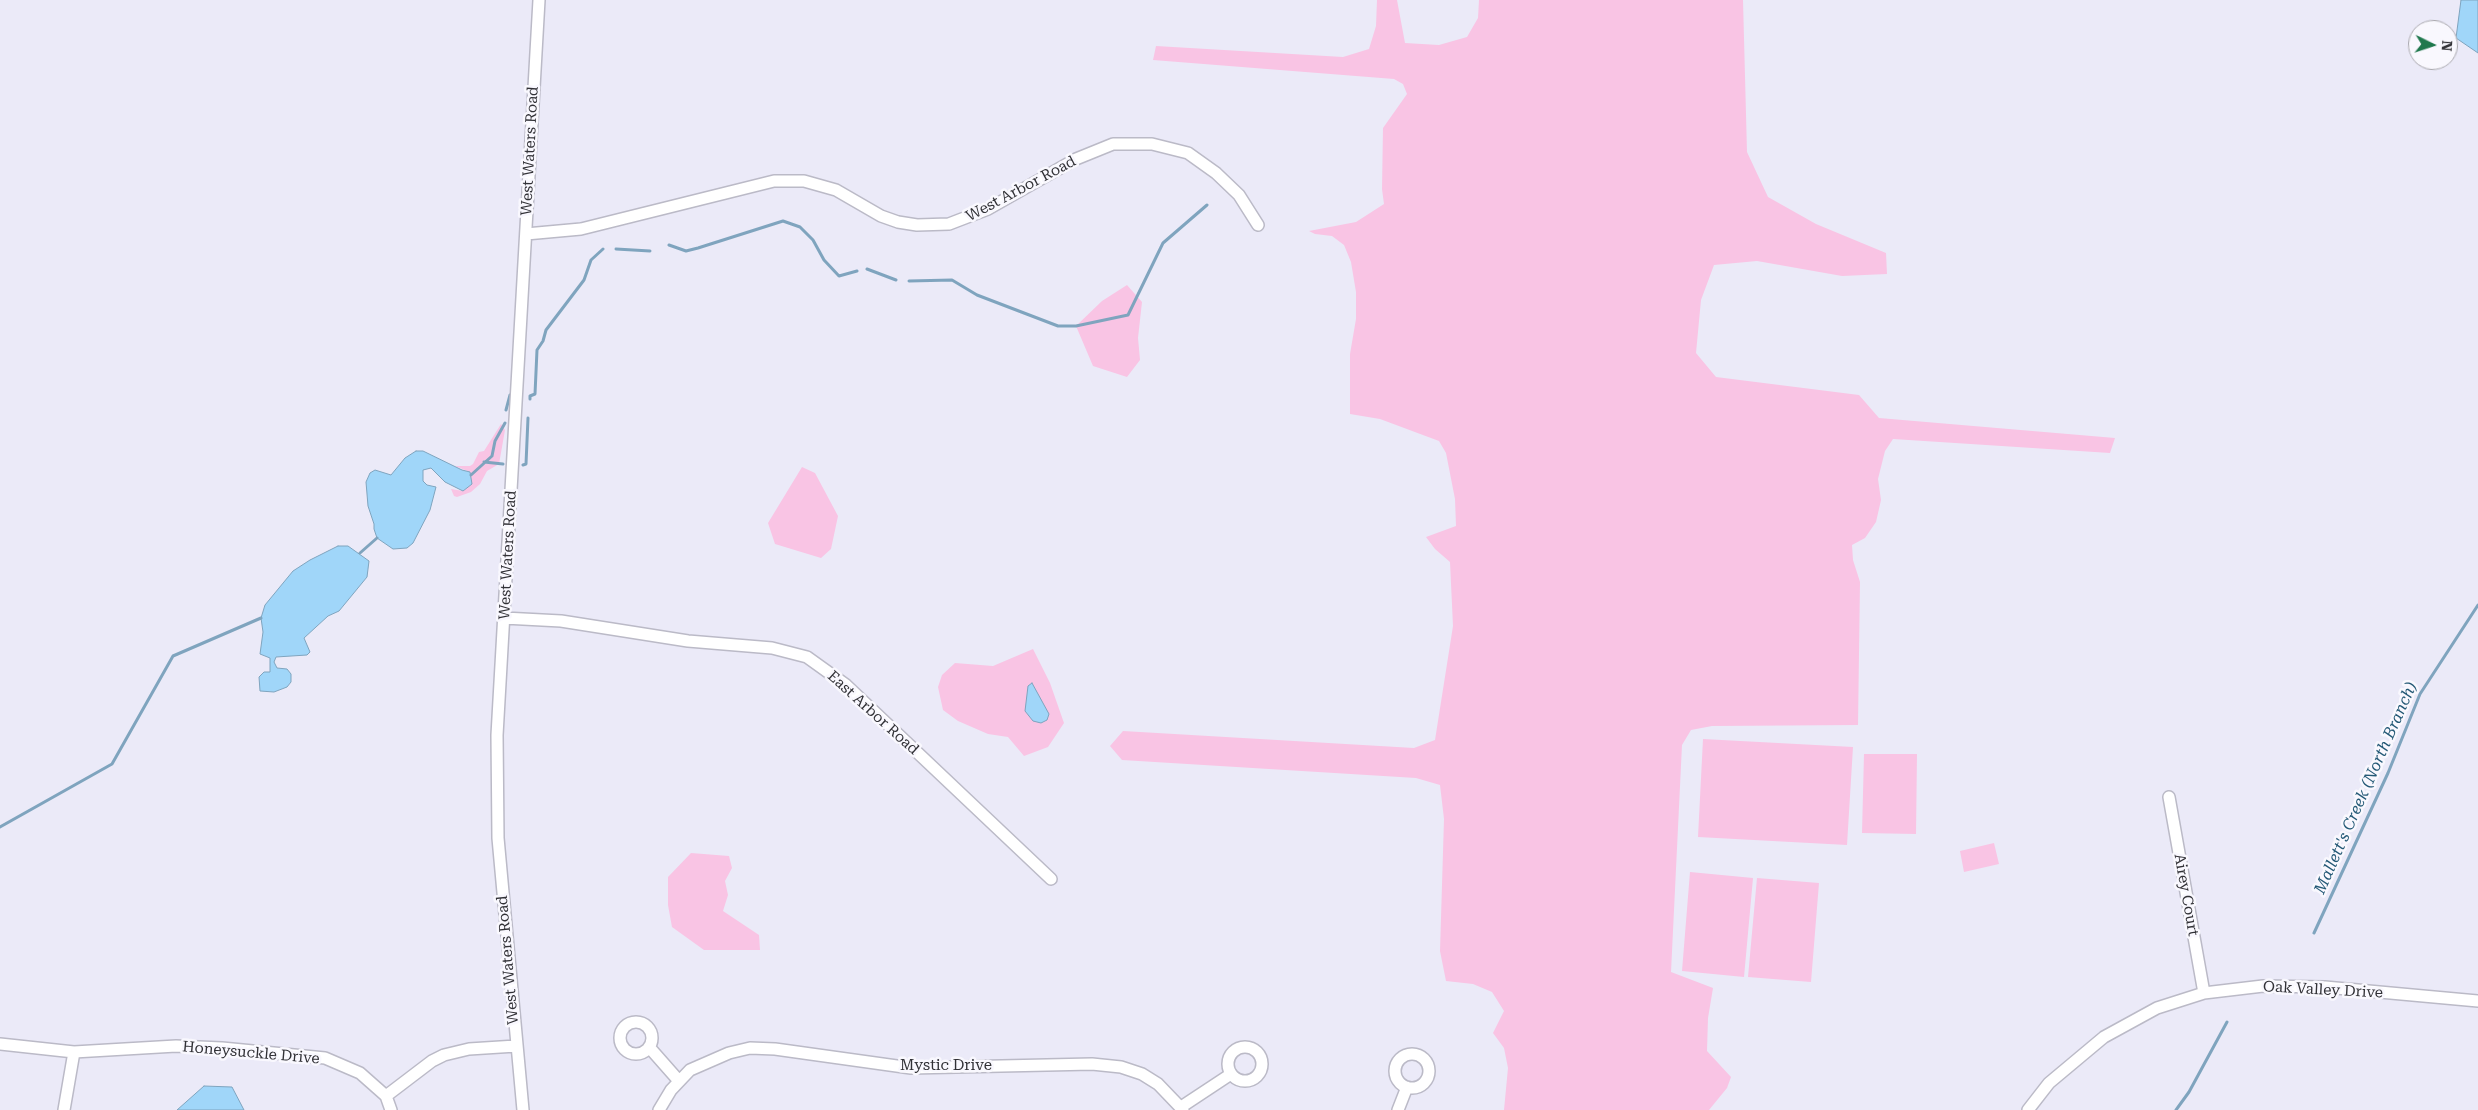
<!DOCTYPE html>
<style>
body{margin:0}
#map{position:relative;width:2478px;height:1110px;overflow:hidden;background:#ebeaf8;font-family:"Roboto Serif",serif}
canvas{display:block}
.north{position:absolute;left:2408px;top:20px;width:50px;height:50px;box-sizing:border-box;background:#f9f8fe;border:1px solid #a9a8ae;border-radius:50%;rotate:94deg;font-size:14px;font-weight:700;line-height:20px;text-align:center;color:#313136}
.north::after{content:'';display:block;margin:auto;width:18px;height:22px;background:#1f784d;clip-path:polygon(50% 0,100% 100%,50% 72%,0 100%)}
</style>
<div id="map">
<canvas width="2478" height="1110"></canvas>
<div class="north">N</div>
</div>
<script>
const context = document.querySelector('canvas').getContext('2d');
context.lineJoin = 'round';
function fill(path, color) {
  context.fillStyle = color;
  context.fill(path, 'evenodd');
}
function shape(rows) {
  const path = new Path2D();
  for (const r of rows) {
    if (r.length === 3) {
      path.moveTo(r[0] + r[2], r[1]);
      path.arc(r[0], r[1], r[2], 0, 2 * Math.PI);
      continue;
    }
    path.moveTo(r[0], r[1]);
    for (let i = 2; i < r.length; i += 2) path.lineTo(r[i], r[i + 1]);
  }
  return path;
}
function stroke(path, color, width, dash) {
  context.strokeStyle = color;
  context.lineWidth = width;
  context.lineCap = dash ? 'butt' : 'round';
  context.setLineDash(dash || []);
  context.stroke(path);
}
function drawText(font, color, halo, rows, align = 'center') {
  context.font = font + ' "Roboto Serif",serif';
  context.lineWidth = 5;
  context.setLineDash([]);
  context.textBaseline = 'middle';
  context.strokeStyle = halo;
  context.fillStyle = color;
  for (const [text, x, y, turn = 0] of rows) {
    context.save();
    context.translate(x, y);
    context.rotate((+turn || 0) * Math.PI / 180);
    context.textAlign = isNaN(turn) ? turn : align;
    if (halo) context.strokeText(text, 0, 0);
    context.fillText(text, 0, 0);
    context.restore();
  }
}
fill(shape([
 [1377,0,1397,0,1405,43,1439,45,1467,37,1478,18,1479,0,1743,0,1747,152,1768,197,1816,224,1886,253,1887,274,1842,276,1757,261,1714,265,1701,300,1696,353,1716,377,1859,395,1879,418,2115,438,2110,453,1893,439,1885,451,1878,479,1881,500,1876,522,1865,538,1852,545,1853,560,1860,582,1858,725,1712,726,1691,730,1682,745,1671,972,1713,988,1708,1018,1707,1051,1731,1077,1727,1088,1709,1110,1504,1110,1508,1068,1504,1048,1493,1033,1504,1011,1492,992,1473,984,1446,981,1440,951,1444,819,1440,785,1416,778,1122,760,1110,746,1123,731,1414,748,1435,740,1453,626,1450,562,1435,549,1426,537,1456,526,1455,499,1446,453,1439,441,1380,419,1350,414,1350,354,1356,319,1356,292,1351,262,1344,245,1332,236,1315,234,1309,231,1356,222,1384,204,1382,189,1383,128,1407,94,1403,84,1394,79,1153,60,1156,46,1343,57,1369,49,1376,26],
 [1127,285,1142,302,1138,338,1140,360,1127,377,1093,366,1076,326,1102,301],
 [501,424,505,430,499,464,487,471,480,484,471,492,457,497,454,496,451,489,463,491,471,484,470,472,455,466,470,466,473,464,479,452,484,451],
 [802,467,815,473,838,516,831,549,821,558,775,544,768,523],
 [1033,649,1050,683,1064,723,1048,747,1024,756,1008,737,988,734,958,721,943,710,938,687,942,675,955,663,993,666],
 [1703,739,1853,747,1847,845,1698,837],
 [1864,754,1917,754,1916,834,1862,833],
 [1994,843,1999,864,1964,872,1960,851],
 [691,853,729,856,732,868,725,881,728,895,723,911,759,935,760,950,704,950,672,927,668,905,668,877],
 [1690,872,1753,878,1744,977,1682,971],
 [1757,878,1819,883,1811,982,1748,977]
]), '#f9c4e4');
const water = shape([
 [2461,0,2478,0,2478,53,2456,38,2461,0],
 [416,451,423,451,462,470,470,472,472,484,463,491,445,482,431,468,423,470,423,481,427,485,436,487,430,510,413,543,407,548,393,549,377,538,374,529,374,524,368,506,366,482,370,473,375,470,391,475,405,458,416,451],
 [338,546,348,546,369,561,367,577,339,611,328,616,304,638,310,652,307,655,276,657,274,662,277,668,287,669,291,674,291,682,287,687,274,692,260,691,259,677,264,672,270,672,270,658,260,654,263,632,261,618,265,605,293,571,310,560,338,546],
 [1032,683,1049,714,1047,720,1041,723,1033,721,1025,711,1028,686,1032,683],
 [204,1086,232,1087,244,1110,177,1110,204,1086]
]);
fill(water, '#a0d6f9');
stroke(water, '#7fa4be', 1);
stroke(shape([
 [669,245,686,251,698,248,783,221,800,227,813,240,824,260,839,276,857,271],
 [616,249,650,251],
 [867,269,896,280],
 [909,281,952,280,977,295,1058,326,1076,326,1128,315,1163,243,1207,205],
 [530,399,530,396,535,394,537,350,543,341,546,330,584,280,591,260,603,249],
 [506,410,510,395],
 [484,462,503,464],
 [523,465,526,464,528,418],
 [471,475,492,456,495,441,505,423],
 [360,553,377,538],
 [0,827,112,764,173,656,261,618],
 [2314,933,2388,773,2420,694,2478,605],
 [2176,1110,2189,1092,2227,1022]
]), '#7fa4be', 3);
const minor = shape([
 [526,234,581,229,774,181,804,181,836,190,881,216,898,222,917,225,949,224,988,209,1076,159,1113,144,1152,144,1188,153,1216,173,1239,195,1258,225],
 [504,618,561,621,688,641,772,648,807,657,846,685,1051,879],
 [2169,797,2204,993],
 [636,1038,16],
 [0,1044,74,1052,176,1046,222,1048,325,1058,360,1073,386,1096,391,1110],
 [649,1047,679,1081],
 [1245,1064,17],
 [1412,1071,17],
 [386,1096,432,1061,444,1055,469,1049,516,1046],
 [1181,1107,1231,1074],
 [64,1110,74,1052],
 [523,1110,498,838,497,735,539,0],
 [659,1110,671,1090,690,1070,729,1053,750,1048,775,1049,911,1068,1092,1064,1121,1067,1142,1074,1158,1084,1183,1110],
 [1398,1110,1407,1087],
 [2028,1110,2049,1083,2104,1037,2157,1008,2204,993,2263,986,2325,987,2478,1001]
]);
stroke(minor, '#bbbac7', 14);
stroke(minor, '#fff', 11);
drawText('15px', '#313136', '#f9f8fe', [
 ["West Waters Road",530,151,-87],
 ["West Arbor Road",1021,189,-28],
 ["West Waters Road",508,555,-87],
 ["East Arbor Road",873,713,42],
 ["Airey Court",2186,895,80],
 ["West Waters Road",508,960,-95],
 ["Oak Valley Drive",2323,990,3],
 ["Honeysuckle Drive",251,1053,5],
 ["Mystic Drive",946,1066]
]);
drawText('italic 16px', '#245976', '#f9f8fe', [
 ["Mallett's Creek (North Branch)",2366,788,-66]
]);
</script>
